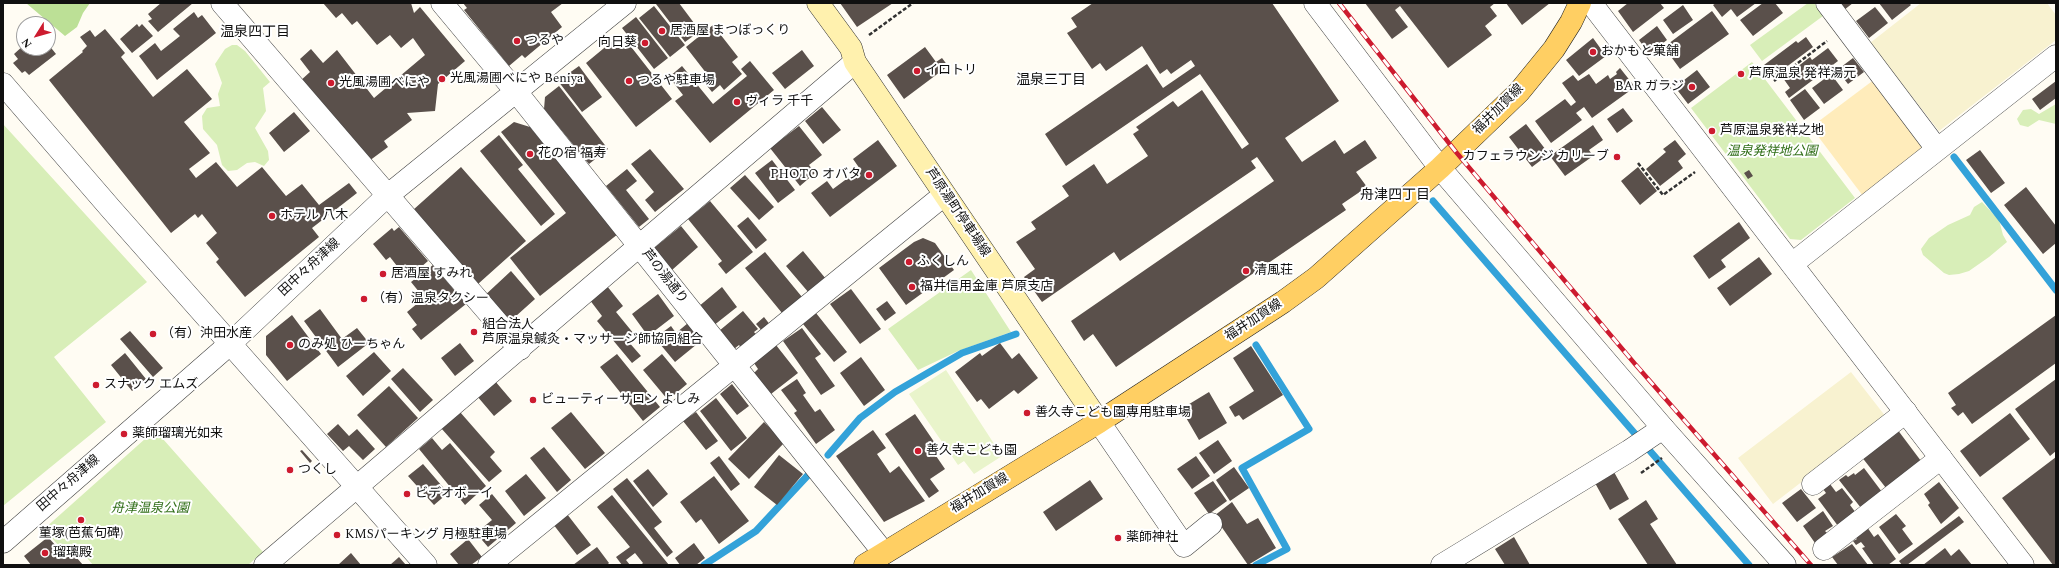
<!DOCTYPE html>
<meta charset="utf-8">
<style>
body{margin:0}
#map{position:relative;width:2059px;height:568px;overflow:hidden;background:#fffcf3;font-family:Spectral,serif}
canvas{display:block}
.frame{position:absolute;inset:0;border:4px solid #101010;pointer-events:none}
.north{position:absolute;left:16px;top:16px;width:40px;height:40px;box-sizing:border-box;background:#fff;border:1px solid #9f9f9f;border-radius:50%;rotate:233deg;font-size:11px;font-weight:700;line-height:16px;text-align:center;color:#101010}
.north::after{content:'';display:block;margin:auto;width:14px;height:18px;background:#cd1b2f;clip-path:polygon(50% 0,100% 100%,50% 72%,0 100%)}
</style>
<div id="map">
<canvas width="2059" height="568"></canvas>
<div class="frame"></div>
<div class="north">N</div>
</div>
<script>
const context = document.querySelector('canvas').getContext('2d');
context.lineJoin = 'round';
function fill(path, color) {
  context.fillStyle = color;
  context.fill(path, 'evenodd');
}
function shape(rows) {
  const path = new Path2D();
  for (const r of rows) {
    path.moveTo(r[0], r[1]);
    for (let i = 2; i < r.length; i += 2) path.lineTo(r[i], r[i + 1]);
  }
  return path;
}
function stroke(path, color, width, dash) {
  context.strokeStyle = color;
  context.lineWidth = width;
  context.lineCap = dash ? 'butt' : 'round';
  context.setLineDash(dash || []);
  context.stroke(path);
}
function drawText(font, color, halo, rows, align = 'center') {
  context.font = font + ' Spectral,"Noto Sans JP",serif';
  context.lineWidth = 4;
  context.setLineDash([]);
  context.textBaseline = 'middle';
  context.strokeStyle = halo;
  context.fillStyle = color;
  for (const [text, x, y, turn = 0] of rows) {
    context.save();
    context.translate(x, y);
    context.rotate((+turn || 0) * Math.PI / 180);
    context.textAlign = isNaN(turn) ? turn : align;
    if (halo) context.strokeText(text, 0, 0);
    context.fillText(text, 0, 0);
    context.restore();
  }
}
fill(shape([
 [1921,3,2047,3,2056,15,2056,40,1939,131,1870,43],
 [1851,372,1886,417,1773,504,1738,458]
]), '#f8f2d0');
fill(shape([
 [1808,3,1814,3,1823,16,1762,61,1750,45],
 [232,45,237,45,245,51,270,82,263,88,266,111,255,128,268,151,269,160,264,166,255,162,247,163,237,170,228,171,222,165,217,145,203,129,202,116,207,108,220,106,218,94,222,83,215,64,225,49],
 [1752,62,1855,198,1801,240,1790,239,1691,108],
 [2056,104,2056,124,2039,120,2028,127,2020,125,2017,119,2023,110,2031,109,2039,114],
 [3,124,147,282,54,357,106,422,3,506],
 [1982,202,1999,220,2003,235,2007,242,1989,257,1969,271,1959,274,1949,275,1944,273,1923,255,1921,249,1929,238,1948,225,1970,215,1974,207],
 [971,270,1011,332,958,351,918,370,888,329],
 [155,430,263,552,248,565,93,565,75,544,65,553,44,529]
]), '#d8eeb8');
fill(shape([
 [26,3,90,3,83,13,77,27,65,36]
]), '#bce096');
fill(shape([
 [1875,79,1926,148,1863,196,1811,127]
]), '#ffecbb');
fill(shape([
 [946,370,1002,456,974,474,964,461,958,465,909,394]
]), '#e9f4cb');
stroke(shape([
 [1954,157,2056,290],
 [1433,201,1749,565],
 [828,455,860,418,895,392,962,353,1016,334],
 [704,565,756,531,810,473],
 [1256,565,1287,549,1242,468,1309,429,1256,345]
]), '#33a2d9', 7);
fill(shape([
 [161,3,193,3,158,32,148,21,152,19,148,14],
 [323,3,411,3,414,13,420,7,465,61,438,84,435,111,407,113,412,120,384,141,388,147,365,164,299,82,310,72,300,59,311,49,323,63,337,50,374,98,425,55,413,38,401,48,390,35,377,45,357,21,352,25,342,13,336,18],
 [463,3,563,3,551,12,562,27,525,58,522,55,509,66,464,10,467,8],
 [657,3,679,3,700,31,685,42,656,4],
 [840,3,893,3,857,27],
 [1093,3,1272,3,1339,101,1285,138,1302,162,1335,140,1344,154,1365,140,1377,158,1356,172,1367,187,1342,204,1346,210,1116,367,1093,334,1084,341,1071,321,1274,181,1257,157,1251,161,1256,168,1120,261,1114,252,1042,302,1024,277,1035,269,1016,242,1036,229,1031,222,1069,196,1062,186,1094,164,1107,184,1148,156,1133,134,1139,130,1136,127,1173,101,1178,107,1202,90,1242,149,1249,144,1200,74,1066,166,1045,134,1147,64,1163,88,1195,66,1191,60,1171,74,1167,69,1160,74,1142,46,1106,71,1100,63,1092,69,1067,33,1077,27,1071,18],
 [1365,3,1495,3,1490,7,1497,16,1485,26,1492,35,1448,68,1400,6,1395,10,1408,27,1392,39],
 [1506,3,1550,3,1522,25],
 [1628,3,1660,3,1664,8,1633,32,1618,11],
 [1716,3,1756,3,1737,17,1731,9,1722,17,1713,5],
 [1763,3,1775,3,1783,13,1753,36,1740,20],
 [1839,3,1853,3,1844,10],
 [1879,3,1909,3,1911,5,1892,20],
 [1683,5,1693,20,1673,34,1663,20],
 [654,6,685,45,670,57,639,18],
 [1875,7,1888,23,1869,38,1856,21],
 [1712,11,1729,34,1680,69,1664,47],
 [194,12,198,18,202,15,216,33,157,80,139,56,155,43,161,51,180,36,173,29],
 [636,17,668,58,654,69,622,28],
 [137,24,139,27,142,24,153,36,132,53,120,39],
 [713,25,738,57,732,62,742,74,724,90,720,85,712,92,704,82,710,78,686,47],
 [1657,26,1667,40,1649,54,1639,40],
 [105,29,125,53,121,57,153,97,187,69,212,99,184,122,210,153,189,169,196,178,216,162,237,187,262,167,286,196,302,184,319,205,349,183,357,193,312,228,319,237,245,297,216,262,219,259,206,243,217,233,202,214,198,218,195,214,171,233,49,80,83,52,82,51,87,46,80,37,90,30,95,37],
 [621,34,672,99,636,127,586,63],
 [1806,37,1813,47,1773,77,1764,65,1796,41,1798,43],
 [1593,38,1606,56,1579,76,1566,60],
 [48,44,56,54,29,75,25,71,22,73,13,63,18,59,14,54,24,45,24,48,48,48],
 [925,47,936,62,942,58,948,66,904,99,887,75],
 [1828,48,1838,61,1789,98,1785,92,1790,88,1783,78,1810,57,1812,60],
 [802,50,814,66,785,89,772,73],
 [1853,58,1864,72,1848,84,1837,70],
 [750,61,774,90,710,143,675,101,683,95,669,77,682,66,713,104,747,76,741,69],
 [579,66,602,97,582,112,558,81],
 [1620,68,1635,87,1592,118,1584,107,1576,113,1582,120,1551,143,1535,121,1565,99,1571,106,1576,102,1562,83,1573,75,1578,81,1589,74,1596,84,1608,75,1610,79,1617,74,1616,72],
 [1697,70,1710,87,1688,104,1675,87],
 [1831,74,1843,90,1824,104,1812,88],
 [2056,81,2056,98,2040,110,2032,99],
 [559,86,608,149,589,164,544,109,545,97],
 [1805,89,1820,108,1804,120,1790,100],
 [822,107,841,130,823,144,805,121],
 [1623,108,1633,121,1617,133,1607,119],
 [294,112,310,131,284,152,269,133],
 [514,122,530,127,618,234,540,296,510,258,566,213,501,132],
 [1526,124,1549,154,1532,167,1509,137],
 [1593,125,1603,140,1589,150,1593,156,1565,176,1550,156],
 [799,126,822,155,809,165,815,173,800,186,770,148],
 [499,135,523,165,518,169,555,214,541,226,480,151],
 [878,140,897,166,830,217,811,193,827,181,833,189,860,169,853,159],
 [1675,140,1686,154,1678,161,1683,168,1660,186,1646,169,1666,152,1663,149],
 [650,149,684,189,655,212,645,200,654,192,631,164],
 [1980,150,2005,183,1991,193,1966,160],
 [772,160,795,190,778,203,755,173],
 [461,167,526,241,478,284,413,210],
 [1638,167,1657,191,1640,205,1621,181],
 [627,169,637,181,626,190,649,219,639,227,606,186],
 [1749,170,1753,176,1748,179,1744,173],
 [745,175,774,207,759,220,730,188],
 [2026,187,2056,226,2056,243,2043,254,2004,205],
 [710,201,753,252,726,274,718,264,722,261,688,219],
 [748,217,767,240,756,249,737,226],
 [1739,222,1750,238,1721,260,1726,267,1709,279,1693,256],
 [681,226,698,247,672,270,654,248],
 [399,227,428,261,407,279,390,257,386,260,373,244,392,228,394,231],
 [923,238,935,243,954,270,906,305,879,268,914,242],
 [803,251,826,279,809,293,786,266],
 [765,252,802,297,782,313,745,268],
 [1759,257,1772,274,1730,306,1717,288],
 [433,265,466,304,421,340,412,329,417,325,407,312,424,298,411,282],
 [511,271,535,299,506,325,482,298],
 [603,281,623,306,616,312,634,334,627,340,641,356,632,363,597,321,602,316,586,295],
 [722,287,737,307,713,326,698,307],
 [851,289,881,329,860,344,830,304],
 [658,294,674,316,648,336,632,314],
 [887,301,896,313,885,321,876,309],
 [320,309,342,339,357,328,369,343,338,367,304,321],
 [743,311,758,329,754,332,758,337,743,350,739,345,734,349,719,331],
 [816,313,847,352,834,362,803,324],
 [292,315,321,354,287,381,266,355,266,336],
 [2056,315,2056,363,1972,424,1963,412,1958,416,1951,408,1956,405,1948,393],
 [764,317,771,326,763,332,756,324],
 [688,323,702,340,675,362,655,338,671,326,676,333],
 [802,328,821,354,815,358,835,386,821,395,783,341],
 [130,331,163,368,153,377,120,339],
 [460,343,474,361,455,376,441,358],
 [1000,343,1012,359,1019,353,1038,378,1018,394,1014,390,989,409,981,399,977,402,955,372,980,353,982,356],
 [776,345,798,373,771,394,754,373,758,369,754,363],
 [1251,346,1283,395,1243,420,1239,415,1235,417,1229,407,1254,391,1233,358],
 [374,352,391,371,363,396,346,376],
 [125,353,146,379,132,391,111,365],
 [617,354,660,407,643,421,600,367],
 [662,354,687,384,668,400,643,370],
 [861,357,885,390,864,406,840,373],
 [403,368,433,400,420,412,391,379],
 [797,379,806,393,803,395,815,412,820,409,835,430,816,444,794,413,797,411,781,390],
 [2056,379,2056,451,2050,456,2015,409],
 [495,381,512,401,494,416,477,396],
 [732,384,749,406,737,415,720,394],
 [389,386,418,418,386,447,357,415],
 [1209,392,1227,423,1199,440,1181,409],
 [716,398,747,438,731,451,700,411],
 [460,412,495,452,490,457,502,471,489,482,441,428],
 [571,412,605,453,585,469,551,428],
 [696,412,718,441,706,450,683,421],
 [2010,413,2030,439,1980,477,1960,451],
 [915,414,939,449,934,453,945,469,930,479,939,491,929,498,885,434],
 [764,422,785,442,749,479,728,459],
 [338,424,349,436,357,429,375,449,363,460,349,446,343,451,327,434],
 [1897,429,1921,461,1886,488,1861,456],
 [873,430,886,448,877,454,890,473,899,466,925,501,884,522,836,456],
 [432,438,442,450,450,443,486,486,465,505,419,449],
 [1218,440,1232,461,1214,474,1199,453],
 [544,447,571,480,557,492,530,458],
 [302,450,312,461,310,463,300,451],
 [779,455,803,474,777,505,754,487],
 [719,456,740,484,731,491,710,463],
 [1196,456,1210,476,1192,489,1177,469],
 [2056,457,2056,565,2053,565,2002,498],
 [423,464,448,493,434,505,408,476],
 [1234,467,1249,488,1230,501,1216,480],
 [1864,468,1882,492,1861,508,1839,480,1846,475,1848,477,1854,473,1855,475],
 [648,469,668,494,653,507,633,481],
 [1614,472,1629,499,1610,510,1595,483],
 [526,474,546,498,524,516,505,491],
 [714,476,749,521,719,544,701,519,696,523,680,502],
 [627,478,662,522,654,528,673,552,667,557,613,489],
 [1090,480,1103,499,1056,531,1043,512],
 [1213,481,1227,501,1209,514,1194,493],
 [1939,482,1959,508,1941,524,1928,505,1930,503,1924,494],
 [1830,484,1836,492,1842,488,1853,502,1850,505,1856,513,1838,526,1818,499,1826,493,1823,489],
 [1801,489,1816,508,1797,522,1782,503],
 [492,494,516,523,488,547,476,533,492,520,479,505],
 [612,495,669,565,641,565,643,563,635,553,626,560,630,565,622,565,616,557,630,547,597,507],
 [1646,500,1658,519,1650,524,1677,565,1648,565,1618,519],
 [1232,502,1247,524,1258,518,1276,548,1248,565,1214,516],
 [1823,511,1833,526,1825,531,1828,534,1815,543,1803,526],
 [567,514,591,545,577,555,553,524],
 [1896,514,1906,526,1902,529,1913,544,1899,554,1879,527],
 [1959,516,1964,522,1907,565,1902,565,1899,561],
 [1867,527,1874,537,1878,534,1896,559,1888,565,1874,565,1862,548,1865,547,1861,542,1856,545,1853,541,1857,539,1854,536],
 [48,537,64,555,70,550,83,565,31,565,24,556],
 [1514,537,1530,565,1505,565,1495,549],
 [468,539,482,557,471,565,459,565,450,554],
 [694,543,705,558,696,565,680,565,675,558],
 [1852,544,1868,565,1838,565,1832,557],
 [597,547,609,563,607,565,573,565],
 [1945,548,1951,556,1959,549,1972,565,1923,565],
 [351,553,361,565,338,565],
 [399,557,406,565,390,565]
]), '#5a504b');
const minor = shape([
 [222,3,520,349],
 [442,3,522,99,884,553],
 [1827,3,1937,149],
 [1792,264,2056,56],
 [231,343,387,196,625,3],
 [1099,422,1184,546,1211,524],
 [1813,484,1906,412],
 [1824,549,1941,458],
 [265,565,855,62],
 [489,565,944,195],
 [1442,565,1629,451,1663,428]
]);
const tertiary = shape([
 [1315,3,1440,168,1663,428,1785,565],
 [1591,3,2023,565],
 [3,84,111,209,426,565],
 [3,542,231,343]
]);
const secondary = shape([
 [818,3,851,48,855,62,1099,422]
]);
const primary = shape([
 [865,565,1099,422,1283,302,1316,278,1440,168,1519,92,1554,49,1571,22,1580,3]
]);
stroke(minor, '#434343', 23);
stroke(tertiary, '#434343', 23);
stroke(secondary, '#323232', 23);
stroke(primary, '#212121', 23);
stroke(shape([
 [869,35,913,3],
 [1774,81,1827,41],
 [1638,163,1663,195,1695,172],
 [1641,473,1662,458]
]), '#323232', 2.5, [4, 2]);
stroke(minor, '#fff', 22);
stroke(tertiary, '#fff', 22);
stroke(secondary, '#fff1ae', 22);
stroke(primary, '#ffcf63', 22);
const rail = shape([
 [1339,3,1456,152,1635,364,1811,565]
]);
stroke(rail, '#cd1b2f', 4.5);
stroke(rail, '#fff', 3, [9]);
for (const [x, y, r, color] of [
 [662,31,4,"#cd1b2f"],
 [517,41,4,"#cd1b2f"],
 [645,43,4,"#cd1b2f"],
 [1593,52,4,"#cd1b2f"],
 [917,71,4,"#cd1b2f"],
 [1741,74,4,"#cd1b2f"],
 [442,79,4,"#cd1b2f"],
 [629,81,4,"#cd1b2f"],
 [331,83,4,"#cd1b2f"],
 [1692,87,4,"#cd1b2f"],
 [737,102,4,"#cd1b2f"],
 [1712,131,4,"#cd1b2f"],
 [530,154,4,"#cd1b2f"],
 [1617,157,4,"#cd1b2f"],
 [869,175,4,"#cd1b2f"],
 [272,216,4,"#cd1b2f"],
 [909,262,4,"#cd1b2f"],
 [1246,271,4,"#cd1b2f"],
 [383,274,4,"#cd1b2f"],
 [912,287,4,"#cd1b2f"],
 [364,299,4,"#cd1b2f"],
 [474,332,4,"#cd1b2f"],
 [153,334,4,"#cd1b2f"],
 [290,345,4,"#cd1b2f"],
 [96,385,4,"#cd1b2f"],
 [533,400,4,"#cd1b2f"],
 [1027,413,4,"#cd1b2f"],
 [124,434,4,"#cd1b2f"],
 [918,451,4,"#cd1b2f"],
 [290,470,4,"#cd1b2f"],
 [407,494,4,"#cd1b2f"],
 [81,520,4,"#cd1b2f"],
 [337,535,4,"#cd1b2f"],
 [1118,538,4,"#cd1b2f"],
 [45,553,4,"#cd1b2f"]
]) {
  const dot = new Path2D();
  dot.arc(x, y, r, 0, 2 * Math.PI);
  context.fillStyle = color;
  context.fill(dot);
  stroke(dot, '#fff', 1.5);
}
drawText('13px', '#101010', '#fff', [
 ["居酒屋 まつぼっくり",670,31],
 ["つるや",525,41],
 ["向日葵",637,43,"right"],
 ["おかもと菓舗",1601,52],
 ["イロトリ",925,71],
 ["芦原温泉 発祥湯元",1749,74],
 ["光風湯圃べにや Beniya",450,79],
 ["つるや駐車場",637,81],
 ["光風湯圃べにや",339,83],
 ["BAR ガラジ",1684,87,"right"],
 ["ヴィラ 千千",745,102],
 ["芦原温泉発祥之地",1720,131],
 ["花の宿 福寿",538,154],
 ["カフェラウンジ カリーブ",1609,157,"right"],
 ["PHOTO オバタ",861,175,"right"],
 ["ホテル 八木",280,216],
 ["ふくしん",917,262],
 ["清風荘",1254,271],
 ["居酒屋 すみれ",391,274],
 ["福井信用金庫 芦原支店",920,287],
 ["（有）温泉タクシー",372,299],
 ["組合法人",482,325],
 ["芦原温泉鍼灸・マッサージ師協同組合",482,340],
 ["（有）沖田水産",161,334],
 ["のみ処 ひーちゃん",298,345],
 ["スナック エムズ",104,385],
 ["ビューティーサロン よしみ",541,400],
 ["善久寺こども園専用駐車場",1035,413],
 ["薬師瑠璃光如来",132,434],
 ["善久寺こども園",926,451],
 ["つくし",298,470],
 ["ビデオボーイ",415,494],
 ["菫塚(芭蕉句碑)",81,534,"center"],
 ["KMSパーキング 月極駐車場",345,535],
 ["薬師神社",1126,538],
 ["瑠璃殿",53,553]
], 'left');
drawText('13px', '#101010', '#fff', [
 ["福井加賀線",1499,110,-45],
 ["芦原湯町停車場線",957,213,56],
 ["田中々舟津線",310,268,-43],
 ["芦の湯通り",664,277,52],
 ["福井加賀線",1254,321,-33],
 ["田中々舟津線",69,484,-41],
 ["福井加賀線",980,494,-31]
]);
drawText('italic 13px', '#316f19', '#fff', [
 ["温泉発祥地公園",1772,152],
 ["舟津温泉公園",150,509]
]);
drawText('14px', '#101010', '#fff', [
 ["温泉四丁目",255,33],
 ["温泉三丁目",1051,81],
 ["舟津四丁目",1395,196]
]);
</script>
